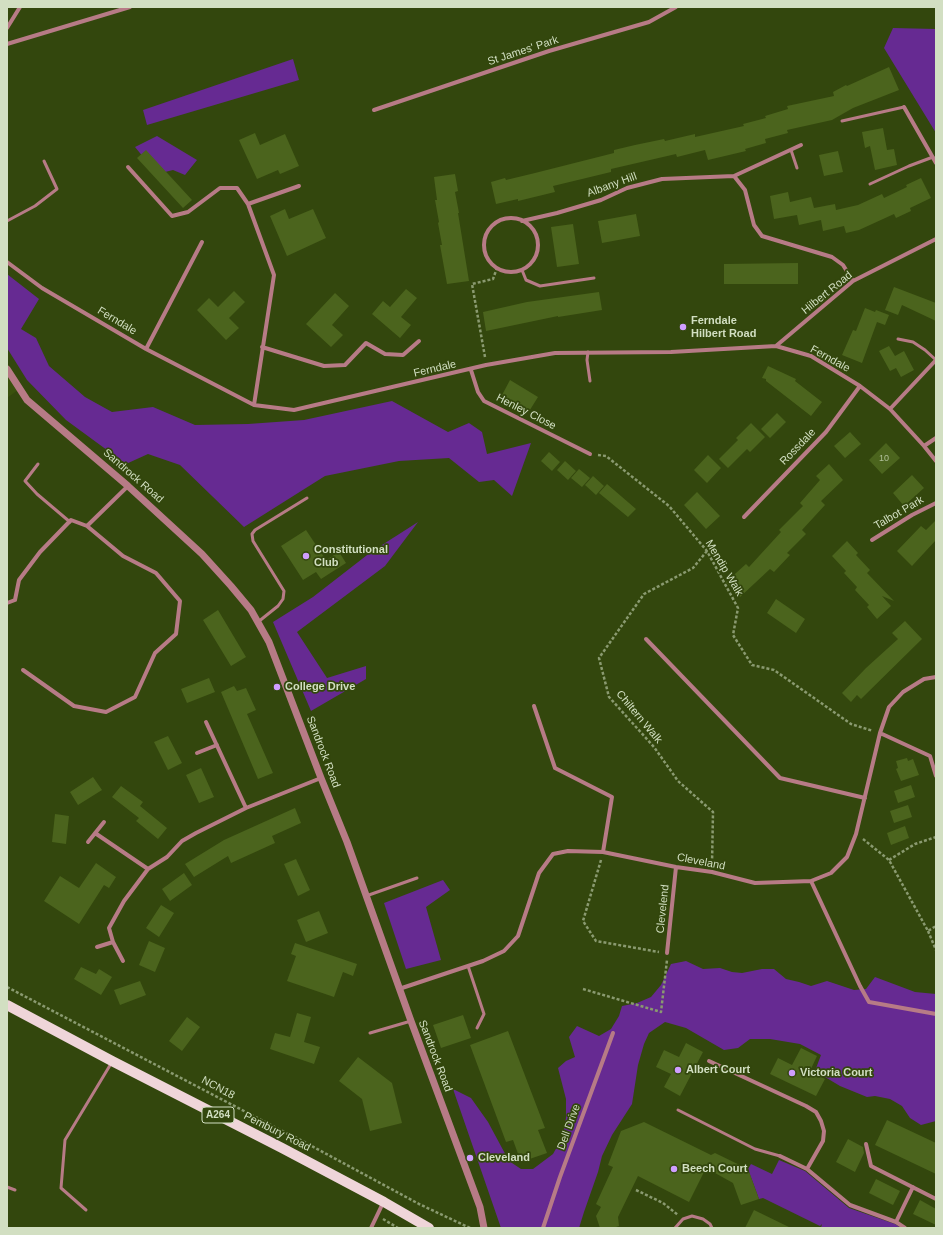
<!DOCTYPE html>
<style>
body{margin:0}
#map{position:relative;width:943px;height:1235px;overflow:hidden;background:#33470d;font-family:Helvetica,sans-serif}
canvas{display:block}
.frame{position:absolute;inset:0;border:8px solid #d2dfc2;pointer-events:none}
</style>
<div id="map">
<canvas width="943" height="1235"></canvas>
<div class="frame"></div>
</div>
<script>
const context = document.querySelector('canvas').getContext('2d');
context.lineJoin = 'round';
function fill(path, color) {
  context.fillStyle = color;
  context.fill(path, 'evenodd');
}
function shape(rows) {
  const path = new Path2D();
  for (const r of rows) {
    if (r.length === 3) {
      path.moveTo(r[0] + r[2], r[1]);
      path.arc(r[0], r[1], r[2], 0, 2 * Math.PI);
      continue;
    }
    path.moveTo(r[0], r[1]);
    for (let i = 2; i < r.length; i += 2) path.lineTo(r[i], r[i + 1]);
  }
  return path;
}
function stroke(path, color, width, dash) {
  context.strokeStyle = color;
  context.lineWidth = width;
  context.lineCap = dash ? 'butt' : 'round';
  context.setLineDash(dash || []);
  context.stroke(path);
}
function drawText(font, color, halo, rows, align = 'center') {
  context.font = font + ' Helvetica,sans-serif';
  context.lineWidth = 3.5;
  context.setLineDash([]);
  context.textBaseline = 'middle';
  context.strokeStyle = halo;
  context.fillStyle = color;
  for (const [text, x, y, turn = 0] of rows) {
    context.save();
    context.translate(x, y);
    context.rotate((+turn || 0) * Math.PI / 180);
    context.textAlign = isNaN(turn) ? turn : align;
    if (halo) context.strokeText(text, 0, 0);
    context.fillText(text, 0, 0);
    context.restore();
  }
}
fill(shape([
 [7,373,18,390,7,398]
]), '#3a510d');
fill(shape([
 [893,28,936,29,936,133,884,48],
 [293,59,299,80,147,125,143,110],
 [157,136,197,160,185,175,173,170,157,174,135,147],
 [7,274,39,299,21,329,36,338,49,366,85,397,112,412,153,407,195,425,248,424,304,420,392,401,448,432,469,423,482,432,487,454,531,443,512,496,494,480,479,482,449,458,399,461,325,476,244,527,180,465,148,454,126,464,66,420,27,380,7,348],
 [418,522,385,566,297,632,327,678,366,666,366,679,311,711,273,622,313,597,371,552],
 [443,880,450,890,426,907,441,960,406,969,384,903],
 [686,961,703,969,720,968,732,972,742,973,762,969,774,969,786,979,799,982,811,986,827,981,854,990,866,989,875,977,915,992,936,994,936,1121,921,1125,910,1118,902,1106,890,1099,875,1096,867,1097,840,1086,815,1071,821,1055,800,1044,770,1039,750,1039,738,1048,724,1050,686,1028,665,1022,649,1033,644,1044,638,1065,632,1104,612,1135,602,1156,598,1172,584,1212,579,1228,501,1228,453,1089,471,1098,488,1122,509,1161,521,1169,533,1169,553,1154,562,1138,566,1118,566,1099,558,1068,566,1061,575,1057,569,1037,577,1026,599,1036,611,1029,619,1016,622,1006,637,1003,651,997,661,985,671,964],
 [779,1160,805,1171,849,1208,895,1224,901,1228,821,1228,822,1224,820,1226,763,1198,759,1199,748,1169,751,1164,772,1174]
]), '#662a92');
fill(shape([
 [889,67,899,90,853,108,832,120,787,130,788,133,765,139,766,143,745,149,746,151,708,160,705,150,677,157,676,154,611,169,611,172,553,186,555,192,518,201,518,199,496,204,491,182,505,178,506,180,535,173,614,153,614,150,635,145,664,139,665,141,695,134,695,137,744,126,743,124,766,118,765,116,788,109,787,106,834,96,833,92,846,85,847,86],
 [883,128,887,150,894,149,897,165,875,170,870,146,865,148,862,132],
 [255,133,260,145,285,134,299,166,280,174,278,170,257,179,239,140],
 [146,150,192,200,183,208,137,158],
 [838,151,843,172,824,176,819,155],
 [455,174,458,191,455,192,459,213,458,213,469,281,447,284,440,245,442,245,438,223,439,222,435,200,437,200,434,177],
 [921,178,931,198,910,208,911,211,896,218,894,214,859,230,846,233,844,226,823,231,821,220,799,225,797,215,774,219,770,196,788,192,790,202,811,197,814,208,835,204,836,210,858,205,882,194,884,198,907,187,906,185],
 [285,209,289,219,313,209,326,238,287,256,270,216],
 [636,214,640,236,602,243,598,221],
 [573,224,579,264,557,267,551,227],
 [798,263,798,284,724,284,724,264],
 [894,287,936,303,936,321,902,305,898,315,885,310],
 [406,289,417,298,401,317,411,325,400,338,372,314,383,301,390,307],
 [234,291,245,302,229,318,239,328,226,340,197,310,209,298,218,307],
 [599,292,602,310,558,317,558,316,486,331,483,312,527,302],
 [335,293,349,306,332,325,343,335,331,347,306,324],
 [865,308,875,312,876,310,889,315,885,325,877,322,862,363,842,355,853,330,856,331],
 [889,346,895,356,904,351,914,370,901,377,896,368,890,371,879,351],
 [768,366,796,379,795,381,822,402,811,416,766,381,766,379,762,378],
 [510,380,538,397,528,413,501,397],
 [777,413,786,422,770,438,761,429],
 [751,423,765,437,750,452,747,449,728,468,719,459,738,440,736,438],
 [850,432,861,444,845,458,834,446],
 [886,443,900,458,882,474,869,460],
 [549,452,560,462,552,471,541,461],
 [708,455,721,468,707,483,694,470],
 [565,461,576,471,568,480,557,470],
 [829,464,843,480,821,501,825,505,802,530,806,534,787,553,790,555,774,572,770,569,740,597,726,582,746,564,749,567,781,532,779,530,803,506,800,503,820,480,816,476],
 [579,469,590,478,582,487,571,478],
 [912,475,924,488,904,506,893,493],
 [593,476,604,486,596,495,585,485],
 [607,484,636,509,628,517,599,493],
 [697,492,720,516,706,529,684,505],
 [936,520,936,540,912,566,897,551,921,526,926,530],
 [306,530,326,560,339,552,346,563,321,579,316,572,303,580,281,546],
 [847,541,858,553,856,555,870,570,867,573,894,601,882,596,891,606,877,619,867,607,869,605,855,590,857,587,844,573,846,571,832,556],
 [776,599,805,619,796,633,767,613],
 [218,610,246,657,231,666,203,620],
 [905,621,922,639,861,699,857,695,851,702,842,693,866,668,898,639,892,633],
 [209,678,215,692,187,703,181,689],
 [234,686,237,691,246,688,256,710,247,714,273,773,258,779,221,692],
 [168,736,182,763,168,770,154,742],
 [907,758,908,761,913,759,919,775,901,781,896,769,898,768,896,761],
 [201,768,214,797,199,803,186,775],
 [93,777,102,790,78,805,70,792],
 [911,785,915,797,898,803,894,791],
 [121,786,143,802,140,806,167,828,158,839,136,821,139,818,112,797],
 [908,805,912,817,894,823,890,811],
 [295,808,301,823,272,836,275,843,231,863,228,856,194,877,185,864,224,840],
 [55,814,69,816,66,844,52,842],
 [905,826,909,838,891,845,887,833],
 [296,859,310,890,298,896,284,864],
 [96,863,116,877,109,888,104,885,79,924,44,901,60,876,79,888],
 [184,873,192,885,170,901,162,889],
 [161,905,174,913,159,937,146,928],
 [319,911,328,933,306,942,297,920],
 [149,941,165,948,155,972,139,965],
 [295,943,357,964,353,976,343,972,334,997,287,981,296,956,291,954],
 [81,967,96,974,99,969,112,977,101,995,74,979],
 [140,981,146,995,120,1005,114,990],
 [297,1013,311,1017,304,1042,320,1047,314,1064,270,1049,275,1033,290,1037],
 [463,1015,471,1038,441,1048,433,1025],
 [187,1017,200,1027,182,1051,169,1041],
 [508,1031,545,1128,538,1130,547,1153,521,1162,513,1140,506,1142,470,1045],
 [686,1043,703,1052,680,1096,664,1087,671,1074,656,1067,664,1050,679,1057],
 [801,1048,817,1056,810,1071,825,1079,816,1096,770,1074,778,1058,792,1065],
 [358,1057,392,1083,402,1123,370,1131,362,1099,339,1081],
 [887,1120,936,1143,936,1174,875,1145],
 [644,1122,711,1155,715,1153,748,1169,759,1199,741,1205,733,1183,706,1168,689,1202,638,1176,618,1217,619,1226,613,1228,600,1228,596,1216,601,1207,596,1204,613,1167,608,1165,621,1131],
 [848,1139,863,1147,864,1153,855,1172,836,1162],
 [876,1179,900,1191,893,1205,869,1193],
 [920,1200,936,1209,936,1225,913,1214],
 [754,1210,791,1228,745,1228]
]), '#4b641d');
stroke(shape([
 [485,357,472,284,493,279,497,268],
 [598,455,606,456,669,506,707,551,738,608,733,635,752,665,774,670,851,724,873,731],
 [707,551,693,568,644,594,599,658,609,697,654,747,678,781,713,812,712,865],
 [863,839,889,860,928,931,936,926],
 [601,860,583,921,596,941,659,952],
 [889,860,915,844,936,837],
 [928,931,936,950],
 [7,987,286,1133,293,1138,295,1137,419,1204,470,1228],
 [583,989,661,1012,667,960],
 [636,1190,663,1203,678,1215],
 [383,1219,398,1228]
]), '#8a9a70', 2.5, [3, 2]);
stroke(shape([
 [842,121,904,107],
 [791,150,797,168],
 [870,184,909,166,933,157],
 [7,221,35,206,57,189,44,161],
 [522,270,526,280,540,286,594,278],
 [898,339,913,342,925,350,936,360],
 [588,352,587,360,590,381],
 [38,464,25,481,37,494,70,522],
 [258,622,278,606,283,599,284,591,253,541,252,534,255,530,307,498],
 [366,896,417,878],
 [468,966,484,1014,477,1028],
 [370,1033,411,1021],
 [678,1110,755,1149,780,1156],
 [7,1187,15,1190],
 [86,1210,61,1188,65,1140,112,1062],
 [675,1228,683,1219,692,1216,703,1219,710,1224,712,1228]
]), '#b77b86', 3);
stroke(shape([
 [7,28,20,7],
 [7,44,130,7],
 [904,107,936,163],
 [374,110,549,51,649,22,676,7],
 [128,167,172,216,188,212,220,188,237,188,248,204],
 [734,176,801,145],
 [511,245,27],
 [522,221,557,213,601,200,627,188,662,179,734,176,745,190,754,225,762,236,832,257,843,265,853,281],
 [7,262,42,288,146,349,254,405,294,410,486,365,555,353,671,352,776,346,811,356,860,386,890,409,924,446,936,461],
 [776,346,853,281,936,239],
 [262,347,324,366,345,365,366,343,385,354,403,355,419,341],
 [146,349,202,242],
 [471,370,478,392,484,401,590,454],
 [254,405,274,275,248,204,299,186],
 [890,409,936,360],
 [924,446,936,438],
 [744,517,826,432,860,386],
 [872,540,912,515,936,503],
 [7,603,15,600,19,580,40,552,71,520,87,526,128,486],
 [646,639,780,778,865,798],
 [23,670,74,706,106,712,135,697,155,653,176,634,180,601,156,573,123,556,87,526],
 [534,706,555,768,612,797,603,852],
 [206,722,246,808],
 [880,733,930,756,936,776],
 [197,753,217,745],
 [95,833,148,869],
 [88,842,104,822],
 [811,881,860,986,869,1002,936,1014],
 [97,947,113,942],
 [667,953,676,867],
 [123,961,113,942,109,928,124,901,148,869,167,857,182,841,196,833,246,808,321,778],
 [399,989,483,961,504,951,518,936,539,873,553,854,568,851,603,852,676,867,712,872,755,883,811,881,831,873,847,857,856,834,880,733,889,707,903,692,924,679,936,677],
 [709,1061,806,1106,816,1112,821,1121,824,1131,823,1141,807,1169],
 [866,1144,871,1166,936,1199],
 [780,1156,807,1169,850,1205,896,1222,905,1228],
 [896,1222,913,1187],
 [371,1228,383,1203],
 [543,1228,560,1177,613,1033]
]), '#b77b86', 4);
stroke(shape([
 [7,369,27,400,128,486,202,554,231,586,251,610,269,642,321,778,347,842,411,1021,480,1207,484,1228]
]), '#b77b86', 7);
stroke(shape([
 [7,1005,112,1061,282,1148,384,1202,429,1228]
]), '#efd5d9', 10);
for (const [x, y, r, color] of [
 [683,327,4,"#cf9eff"],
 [306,556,4,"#cf9eff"],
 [277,687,4,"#cf9eff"],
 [678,1070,4,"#cf9eff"],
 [792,1073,4,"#cf9eff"],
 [470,1158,4,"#cf9eff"],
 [674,1169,4,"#cf9eff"]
]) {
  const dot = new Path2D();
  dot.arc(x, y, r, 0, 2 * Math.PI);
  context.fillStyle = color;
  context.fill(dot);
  stroke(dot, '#33470d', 1.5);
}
drawText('9px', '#b0c099', null, [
 ["10",884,459]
]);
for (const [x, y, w] of [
 [218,1115,32]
]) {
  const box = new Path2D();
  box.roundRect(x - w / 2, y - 8, w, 16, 3);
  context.fillStyle = '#33470d';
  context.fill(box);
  stroke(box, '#d2dfc2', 1);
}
drawText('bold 10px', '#d2dfc2', null, [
 ["A264",218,1115]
]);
drawText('11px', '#d2dfc2', '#33470d', [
 ["St James' Park",523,51,-18],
 ["Albany Hill",612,185,-20],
 ["Hilbert Road",827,293,-39],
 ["Ferndale",117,321,31],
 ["Ferndale",830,359,29],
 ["Ferndale",435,369,-13],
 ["Henley Close",526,412,27],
 ["Rossdale",798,447,-46],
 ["Sandrock Road",133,476,41],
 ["Talbot Park",899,513,-30],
 ["Mendip Walk",724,568,59],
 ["Chiltern Walk",639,717,50],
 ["Sandrock Road",323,752,69],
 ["Cleveland",701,862,11],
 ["Clevelend",663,909,-84],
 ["Sandrock Road",435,1056,69],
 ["NCN18",218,1088,28],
 ["Dell Drive",569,1127,-70],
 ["Pembury Road",277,1132,27]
]);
drawText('bold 11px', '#d2dfc2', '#33470d', [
 ["Ferndale",691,321],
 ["Hilbert Road",691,334],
 ["Constitutional",314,550],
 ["Club",314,563],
 ["College Drive",285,687],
 ["Albert Court",686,1070],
 ["Victoria Court",800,1073],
 ["Cleveland",478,1158],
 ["Beech Court",682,1169]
], 'left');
</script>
